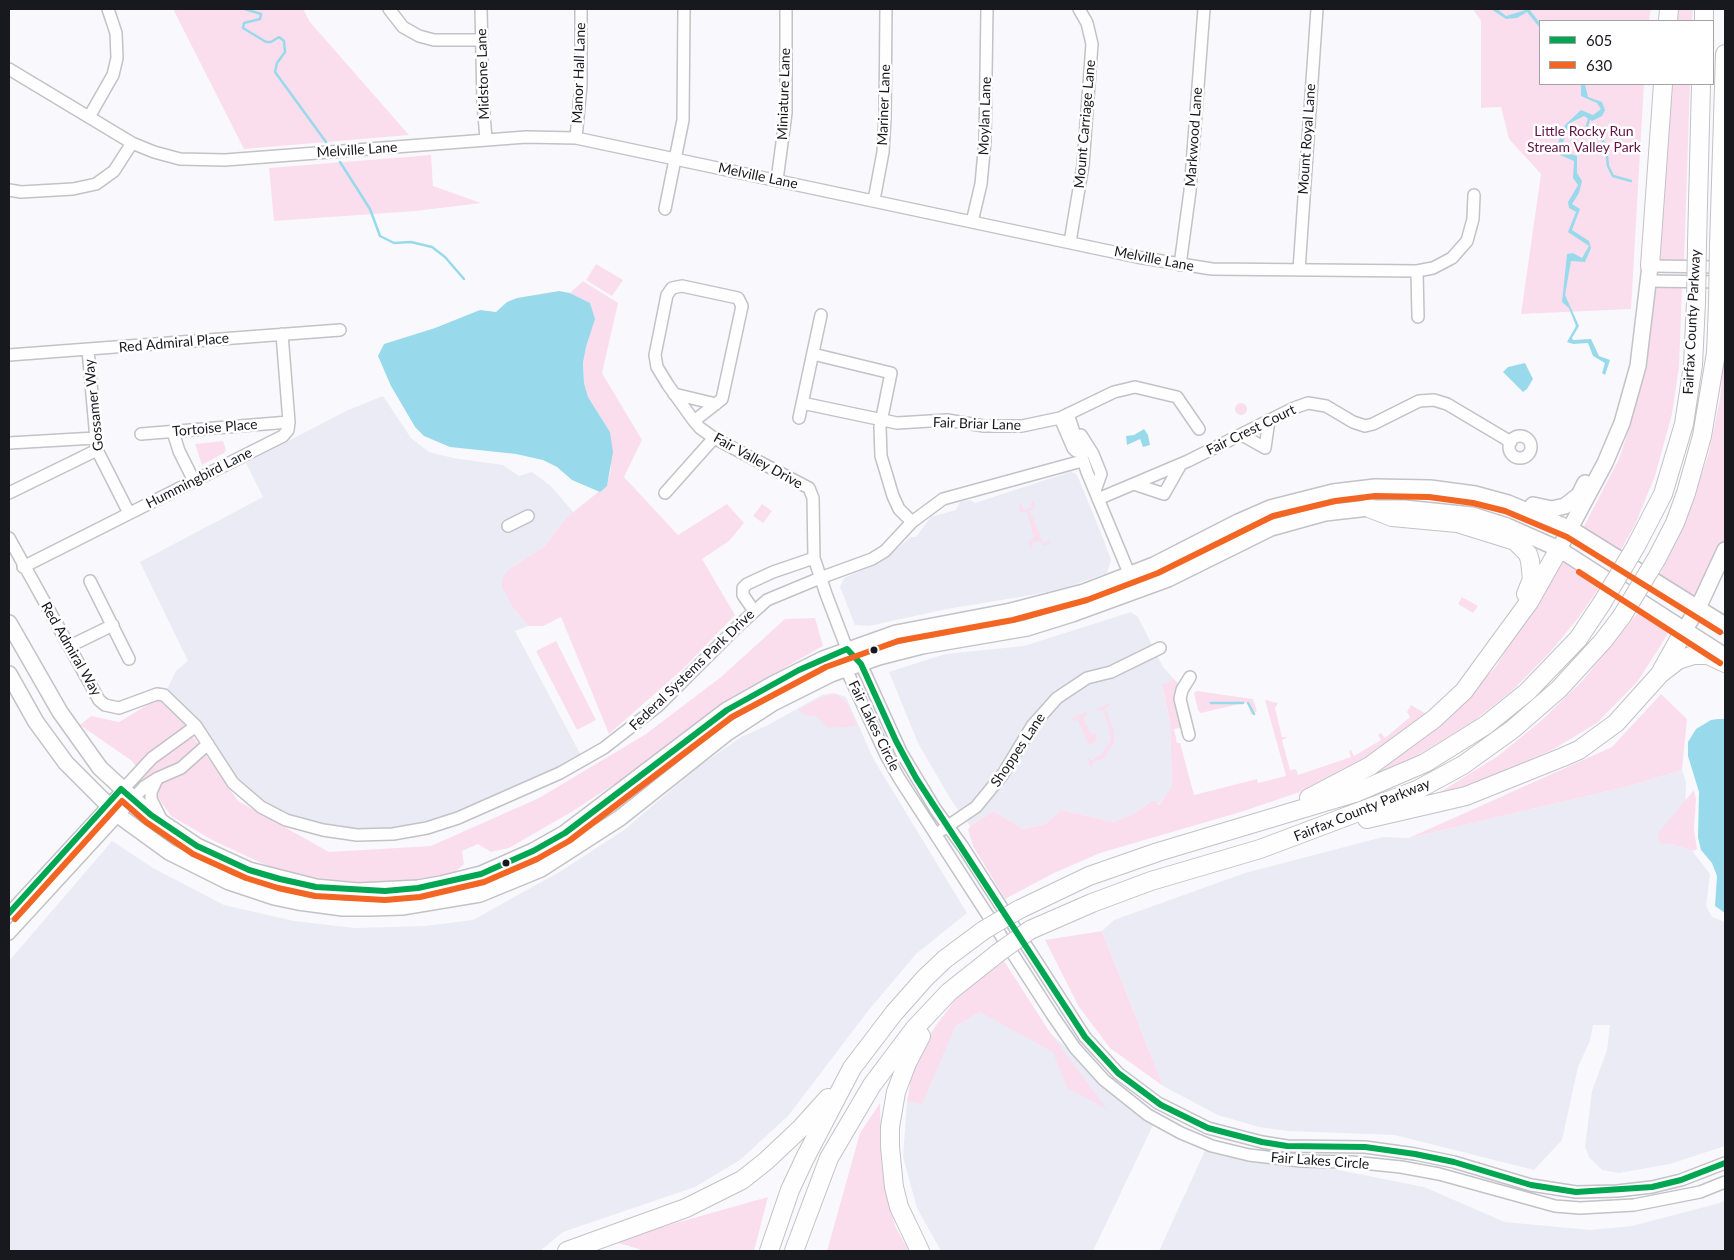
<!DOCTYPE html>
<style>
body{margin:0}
#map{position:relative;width:1734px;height:1260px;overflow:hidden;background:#f9f9fd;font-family:Lato,sans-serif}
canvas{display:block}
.frame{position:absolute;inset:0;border:10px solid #18191e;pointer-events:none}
.legend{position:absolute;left:1539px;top:20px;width:175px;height:65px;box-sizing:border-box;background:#fff;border:1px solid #a3a3a5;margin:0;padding:6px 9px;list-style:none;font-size:15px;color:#18191e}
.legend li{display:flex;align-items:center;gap:10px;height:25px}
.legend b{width:25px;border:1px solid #a3a3a5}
</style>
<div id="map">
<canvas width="1734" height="1260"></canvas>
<div class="frame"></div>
<ul class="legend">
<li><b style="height:6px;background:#00a651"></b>605</li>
<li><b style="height:6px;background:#f26522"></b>630</li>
</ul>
</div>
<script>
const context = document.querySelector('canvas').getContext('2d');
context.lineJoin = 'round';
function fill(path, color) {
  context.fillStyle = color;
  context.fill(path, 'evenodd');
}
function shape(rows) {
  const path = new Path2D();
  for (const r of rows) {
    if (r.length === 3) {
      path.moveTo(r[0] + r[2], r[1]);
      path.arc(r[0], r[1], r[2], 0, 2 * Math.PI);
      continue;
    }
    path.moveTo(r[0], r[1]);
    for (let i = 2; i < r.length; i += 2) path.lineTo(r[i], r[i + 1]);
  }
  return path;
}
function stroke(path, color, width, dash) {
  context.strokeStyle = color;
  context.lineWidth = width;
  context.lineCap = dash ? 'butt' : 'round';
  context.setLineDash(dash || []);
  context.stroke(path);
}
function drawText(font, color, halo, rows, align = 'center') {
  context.font = font + ' Lato,sans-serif';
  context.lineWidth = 5;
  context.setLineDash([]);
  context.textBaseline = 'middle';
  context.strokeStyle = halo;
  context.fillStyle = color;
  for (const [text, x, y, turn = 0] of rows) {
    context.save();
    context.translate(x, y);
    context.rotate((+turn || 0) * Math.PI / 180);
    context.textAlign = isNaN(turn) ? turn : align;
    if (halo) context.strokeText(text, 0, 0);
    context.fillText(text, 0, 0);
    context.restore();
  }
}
fill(shape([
 [383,396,411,438,429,452,453,458,503,465,519,476,532,472,551,486,574,513,567,517,544,547,509,569,514,609,528,626,515,631,584,761,458,818,378,835,286,820,225,773,164,695,176,671,188,661,140,562,263,497,246,463,346,411],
 [1070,472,1075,473,1078,477,1103,538,1111,560,1107,573,1068,587,1032,595,947,609,869,626,855,625,840,587,844,578,879,563,911,537,916,537,931,517,956,510,960,502,971,500,975,503],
 [1131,612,1138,617,1163,667,1174,679,1162,686,1170,722,1172,787,1167,795,1158,805,1153,800,1135,813,1114,822,1061,810,1045,824,1023,829,994,811,970,826,951,800,918,743,889,672,945,654,1024,646],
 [834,693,846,697,874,760,967,913,916,954,868,1011,788,1116,740,1160,695,1187,563,1232,540,1251,9,1251,9,961,112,841,153,868,224,905,294,921,355,928,425,926,473,920,561,871,624,830,698,767,741,737,766,726,822,695],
 [1682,770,1686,782,1685,823,1690,848,1710,874,1706,906,1712,917,1725,922,1725,1146,1670,1164,1619,1173,1602,1170,1589,1157,1585,1147,1592,1091,1607,1050,1610,1025,1593,1025,1590,1041,1578,1067,1562,1140,1534,1170,1395,1135,1288,1131,1259,1127,1218,1115,1163,1086,1102,931,1114,920,1245,873,1383,837,1409,838,1625,787],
 [980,1012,1051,1034,1104,1080,1156,1119,1093,1251,941,1251,917,1208,903,1157,907,1101,955,1027],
 [1208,1144,1424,1187,1505,1222,1590,1230,1632,1226,1720,1203,1725,1200,1725,1251,1159,1251]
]), '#eaebf4');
fill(shape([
 [173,9,303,9,310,22,409,135,244,149],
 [1473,9,1651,9,1649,21,1540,21,1540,84,1644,84,1631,309,1521,314,1541,174,1509,139,1501,107,1481,108,1481,21],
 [1673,9,1693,9,1692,21,1672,21],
 [1669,84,1690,84,1684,263,1658,263],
 [431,155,433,186,481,203,416,211,274,221,269,168],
 [596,264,623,280,612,296,586,280],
 [583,281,618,303,602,373,642,440,624,477,678,535,727,504,744,523,729,541,702,559,735,615,684,668,609,734,561,617,543,626,528,626,514,609,502,587,502,579,509,569,544,547,567,517,607,485,611,469,610,432,588,397,584,383,583,363,586,347,594,319,590,303,570,293],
 [1652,288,1682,288,1679,367,1672,414,1655,476,1635,525,1619,553,1582,530,1619,459,1628,432,1641,380],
 [1725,344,1725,540,1713,569,1696,598,1693,598,1659,576,1688,515,1709,452,1720,399],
 [1241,409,6],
 [223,441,226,450,224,453,202,465,195,444],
 [1031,501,1034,501,1036,507,1030,511,1043,543,1049,541,1051,543,1044,546,1040,541,1032,543,1031,550,1028,542,1034,538,1027,512,1020,512,1018,505,1021,504,1024,510,1032,507],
 [762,504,772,511,763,523,753,516],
 [1561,561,1601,585,1579,617,1551,651,1513,690,1475,720,1418,755,1373,775,1441,724,1495,668],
 [1112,588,1111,591,1073,604,1022,617,999,626,872,652,873,649,895,643,975,627],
 [1462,597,1478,606,1473,613,1458,604],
 [1640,610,1671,629,1638,681,1597,723,1552,750,1459,790,1437,794,1498,756,1542,720,1583,680],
 [815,618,823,646,745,690,633,772,573,811,509,848,491,852,478,844,462,851,464,864,452,875,373,884,285,874,214,841,171,816,146,780,133,788,132,786,141,774,132,761,80,725,91,716,119,722,164,695,238,801,329,852,431,846,539,798,646,734,721,677,785,619],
 [556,641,596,720,577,730,536,651],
 [1174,679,1179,684,1174,696,1181,728,1174,729,1177,743,1180,743,1194,795,1257,779,1258,783,1286,776,1265,700,1278,703,1275,708,1282,737,1288,737,1282,740,1290,770,1296,769,1298,775,1351,757,1349,751,1351,750,1354,756,1381,740,1378,735,1381,733,1385,738,1410,717,1407,712,1411,705,1428,715,1393,743,1314,787,1244,811,1100,853,1054,873,1005,899,973,846,968,830,970,826,994,811,1023,829,1045,824,1061,810,1114,822,1135,813,1153,800,1159,805,1172,787,1170,722,1162,685],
 [1197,691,1253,699,1257,711,1251,715,1248,702,1201,713,1198,710,1194,693],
 [836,694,848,704,857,726,828,728,816,716,806,715,798,710,822,697],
 [1661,694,1687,719,1682,770,1625,787,1409,838,1612,747],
 [1110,703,1110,706,1105,708,1114,731,1114,743,1104,758,1092,763,1092,769,1087,757,1091,761,1102,754,1111,740,1108,723,1103,710,1098,711,1096,709],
 [1086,712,1088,714,1083,717,1090,734,1094,733,1097,735,1095,742,1089,745,1078,720,1074,721,1071,719],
 [1694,790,1696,799,1694,830,1697,849,1694,851,1673,844,1661,844,1658,833],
 [1102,931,1163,1086,1110,1048,1079,1007,1045,940],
 [1002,958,1051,1034,1107,1109,1067,1088,1053,1052,980,1012,955,1027,922,1104,907,1101,915,1057,937,1024,961,992],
 [880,1103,882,1167,895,1226,909,1251,827,1251,860,1133],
 [768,1197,754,1251,645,1251,612,1241]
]), '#fbdeee');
fill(shape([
 [1491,9,1497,9,1506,16,1529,9,1540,23,1540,28,1527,12,1517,18,1506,19],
 [1581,84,1585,84,1588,97,1602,102,1605,110,1602,116,1592,121,1584,116,1570,123,1562,145,1564,152,1577,156,1577,173,1582,181,1579,193,1572,204,1580,209,1572,230,1589,241,1591,248,1585,262,1571,261,1565,295,1579,326,1572,338,1573,340,1591,339,1599,356,1610,360,1605,375,1602,373,1605,363,1593,356,1588,343,1573,344,1567,342,1576,326,1569,308,1562,302,1567,254,1573,253,1582,258,1589,246,1568,232,1576,212,1569,208,1568,202,1578,185,1573,178,1574,161,1560,155,1557,146,1565,125,1581,110,1593,115,1601,109,1597,103,1581,96],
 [559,291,570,293,590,303,595,319,586,347,583,363,584,383,588,397,610,432,613,452,607,486,600,492,572,480,557,467,543,460,516,454,450,447,424,436,415,427,391,386,378,356,384,344,435,328,480,310,496,312,507,302,517,298],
 [1525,363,1533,379,1527,389,1523,392,1503,372,1508,367],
 [1144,429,1148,435,1150,445,1143,447,1140,439,1127,445,1126,436,1134,435],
 [1718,719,1725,719,1725,913,1715,906,1717,876,1712,863,1701,850,1698,837,1699,792,1688,756,1688,742,1696,729,1711,720]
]), '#98daeb');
stroke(shape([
 [245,9,261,14,260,19,244,23,243,28,266,42,271,42,279,37,284,41,285,52,277,63,275,72,326,142],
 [1589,119,1587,126,1592,133,1603,141,1606,148,1608,166,1613,176,1631,181],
 [340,162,370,209,380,236,394,243,411,242,432,247,445,257,464,279],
 [1211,703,1243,703],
 [1248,703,1254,714]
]), '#98daeb', 2.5);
const minor = shape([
 [389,9,403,27,419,36,434,40,481,40],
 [481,9,483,103,486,139],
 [9,69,132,143,154,152,180,159,225,160,526,137,576,138,1137,257,1212,269,1417,271,1433,268,1452,258,1467,241,1473,219,1474,195],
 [89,117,113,75,117,58,116,33,108,9],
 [576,138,581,85,581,9],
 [777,180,786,113,786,9],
 [9,190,21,192,73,189,96,184,114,171,132,143],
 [874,200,883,152,885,117,886,9],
 [665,209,683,120,684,9],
 [972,222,981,184,985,141,987,9],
 [1070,242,1083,165,1092,44,1087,23,1079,9],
 [1180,265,1190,191,1204,9],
 [1650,266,1724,267],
 [1299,270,1317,9],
 [1417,271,1418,317],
 [1647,281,1723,282],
 [88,350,97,450,129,513],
 [813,354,891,373,880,427,881,456,893,496,899,509,912,522],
 [9,355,340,330],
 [674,394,716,404],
 [802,403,897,423,947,420,984,426,1022,426,1060,418,1114,392,1135,387,1177,397,1199,429],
 [1068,414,1087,472,1136,590],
 [799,418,821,315],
 [1060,418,1073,448,1076,451],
 [694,421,722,399,742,306,738,298,682,286,672,288,667,295,655,355,657,367,668,385,694,421,700,428,714,438,809,488,813,498,814,558,826,594,847,649,861,664,901,752,936,810,963,847,1085,1037,1118,1073,1158,1103,1208,1128,1262,1142,1287,1146,1365,1147,1415,1154,1454,1162,1531,1185,1576,1192,1617,1191,1652,1187,1681,1180,1725,1163],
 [173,432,179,451,194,481],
 [141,434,289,422],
 [1081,435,1093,454,1101,474,1095,491],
 [1242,435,1265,448,1269,420],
 [1520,447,11],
 [9,443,95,438],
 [1134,484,1164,494,1181,464],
 [9,493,97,450],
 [665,493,714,438],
 [1098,499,1188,461,1294,408,1308,403,1326,406,1353,422,1365,426,1373,424,1419,401,1434,400,1447,404,1511,442],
 [508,526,528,516],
 [9,538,99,700,105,705,119,708,157,694,164,695,196,726,233,783,261,807,286,820,323,830,357,835,393,834,427,828,458,818,560,773,604,748,658,706,737,627,767,600,820,578,872,559,885,551,912,522,943,499,1082,461],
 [23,567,283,436,288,430,289,422,282,334],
 [90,581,129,659],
 [754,611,743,595,743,588,747,584,773,572,814,558],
 [70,646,113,625],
 [847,661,846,669,886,755,899,778,1053,1016,1075,1048,1104,1080,1148,1115,1181,1133,1212,1146,1249,1155,1301,1161,1352,1162,1401,1167,1439,1174,1555,1206,1580,1208,1634,1205,1700,1192,1725,1182],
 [1189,735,1180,699,1182,690,1190,677],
 [157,779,151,792,151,799,162,821],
 [942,830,976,807,1003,774,1032,726,1057,698,1087,678,1111,672,1160,648],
 [9,913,152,758,196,726],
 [9,934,144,787,158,778,181,768,208,744]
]);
const major = shape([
 [1533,505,1552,509,1565,506,1579,495,1585,483],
 [1559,549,1605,463,1622,423,1638,366,1650,266],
 [9,623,60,712,100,768,151,815,197,846,249,870,316,887,358,891,418,888,441,884,481,874,533,851,565,833,727,710,773,684,823,659,896,633,1011,611,1084,592,1154,565,1238,522,1270,508,1333,492,1375,487,1430,488,1475,494,1508,503,1571,529,1725,625],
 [1685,629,1698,608,1725,550],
 [9,674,36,722,66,763,118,815,169,852,229,882,274,897,298,902,343,908,371,908,402,907,480,894,541,869,620,818,727,733,773,703,831,674,879,657,922,646,1027,628,1072,614,1168,579,1271,528,1325,513,1369,508,1404,508,1472,515,1507,526,1559,549,1725,656]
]);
const highway = shape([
 [1668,21,1669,9],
 [1704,21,1704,9],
 [1697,244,1701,84],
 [1719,246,1725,54],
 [1650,266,1663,84],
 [1369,508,1392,517,1457,523,1515,541,1528,554,1530,561,1532,579,1526,594],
 [1636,546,1663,494,1684,424,1693,365,1696,302],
 [1657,558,1675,523,1686,493,1702,436,1716,353,1718,305],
 [1662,670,1685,629],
 [1309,798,1370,766,1434,719,1464,691,1529,602,1559,549],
 [1367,819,1466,796,1563,757,1579,750,1616,723,1660,674,1678,660,1694,655,1708,655,1725,663],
 [1018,910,1089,876,1158,852,1355,793,1425,763,1486,725,1527,692,1578,639,1602,603],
 [1030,930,1092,903,1151,881,1260,849,1417,790,1463,765,1513,729,1559,689,1603,641,1622,616],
 [567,1251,686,1208,742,1180,766,1161,801,1128,828,1098],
 [769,1251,790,1190,805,1158,852,1068,894,1013,925,978,945,959,984,930],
 [794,1251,829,1158,872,1085,915,1028,949,992,998,953],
 [920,1251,899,1207,894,1187,890,1147,890,1127,896,1092,907,1063,921,1036]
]);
stroke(minor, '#c2c2c7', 14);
stroke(major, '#c2c2c7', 18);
stroke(highway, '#c2c2c7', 20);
stroke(minor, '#fefeff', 11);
stroke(major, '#fefeff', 15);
stroke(highway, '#fefeff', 18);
const highwayBridge = shape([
 [1696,302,1697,244],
 [1718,305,1719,246],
 [1602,603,1636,546],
 [1622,616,1657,558],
 [984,930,1018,910],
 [998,953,1030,930]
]);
stroke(highwayBridge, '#c2c2c7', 20, []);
stroke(highwayBridge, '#fefeff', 18);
stroke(shape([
 [9,913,121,789,151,815,197,846,249,870,280,879,316,887,385,891,418,888,481,874,533,851,565,833,727,710,799,670,847,649,861,664,896,741,916,778,1085,1037,1118,1073,1161,1105,1208,1128,1262,1142,1287,1146,1365,1147,1415,1154,1454,1162,1531,1185,1576,1192,1652,1187,1681,1180,1725,1163]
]), '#00a651', 6);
stroke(shape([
 [1579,572,1720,663],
 [15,919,122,801,146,822,193,854,246,878,278,888,315,896,385,900,420,897,484,882,537,859,569,841,732,717,826,667,898,641,1013,620,1087,600,1158,573,1273,516,1335,501,1375,496,1429,497,1473,503,1505,511,1567,537,1720,632]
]), '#f26522', 6);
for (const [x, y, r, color] of [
 [874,650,4.5,"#18191e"],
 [506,863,4.5,"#18191e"]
]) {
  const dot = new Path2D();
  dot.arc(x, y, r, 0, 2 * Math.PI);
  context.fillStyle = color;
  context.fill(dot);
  stroke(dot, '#fff', 2);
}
drawText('14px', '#18191e', '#fff', [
 ["Manor Hall Lane",579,73,-88],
 ["Midstone Lane",483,74,-92],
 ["Miniature Lane",784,94,-88],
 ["Mariner Lane",884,105,-88],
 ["Moylan Lane",985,116,-88],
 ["Mount Carriage Lane",1085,124,-85],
 ["Markwood Lane",1194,137,-86],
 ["Mount Royal Lane",1307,139,-86],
 ["Melville Lane",357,150,-4],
 ["Melville Lane",758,176,12],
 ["Melville Lane",1154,259,11],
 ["Fairfax County Parkway",1692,322,-87],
 ["Red Admiral Place",174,343,-5],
 ["Gossamer Way",94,405,-96],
 ["Fair Briar Lane",977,424,2],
 ["Tortoise Place",215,428,-5],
 ["Fair Crest Court",1251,430,-26],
 ["Fair Valley Drive",758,461,29],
 ["Hummingbird Lane",199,478,-27],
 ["Red Admiral Way",71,649,60],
 ["Federal Systems Park Drive",692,670,-44],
 ["Fair Lakes Circle",874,726,64],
 ["Shoppes Lane",1018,750,-56],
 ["Fairfax County Parkway",1362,810,-22],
 ["Fair Lakes Circle",1320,1161,4]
]);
drawText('14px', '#631346', '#fff', [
 ["Little Rocky Run",1584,131],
 ["Stream Valley Park",1584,147]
]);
</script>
